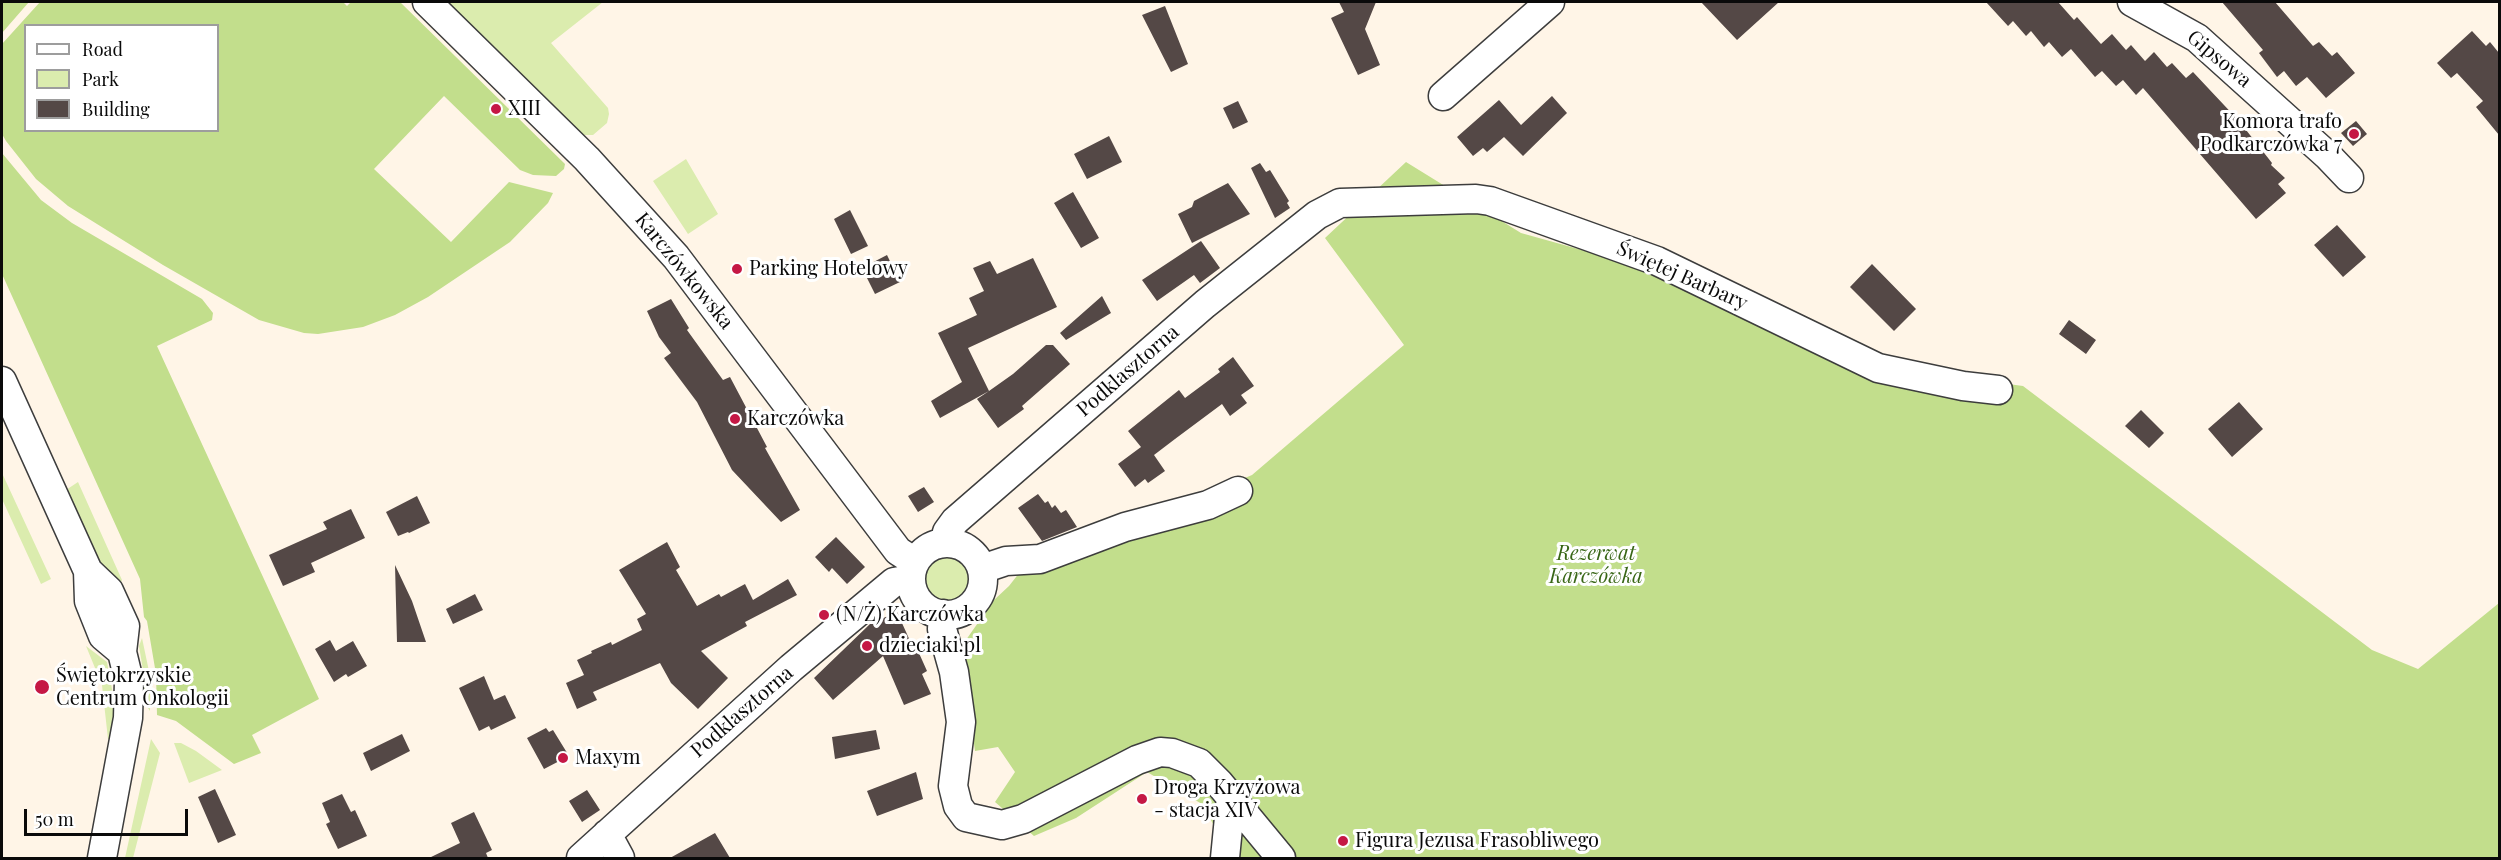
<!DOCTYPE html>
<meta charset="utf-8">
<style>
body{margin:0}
#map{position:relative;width:2501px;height:860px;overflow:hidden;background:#fff5e7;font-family:"Playfair Display",serif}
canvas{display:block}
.frame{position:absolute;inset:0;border:3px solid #0a0a0a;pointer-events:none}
.legend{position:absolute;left:24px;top:24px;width:195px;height:108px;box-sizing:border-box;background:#fff;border:2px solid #9d9d9d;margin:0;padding:8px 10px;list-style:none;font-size:18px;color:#0a0a0a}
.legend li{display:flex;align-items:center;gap:12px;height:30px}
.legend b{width:30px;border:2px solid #9d9d9d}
.scale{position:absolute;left:24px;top:809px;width:164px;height:27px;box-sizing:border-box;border:3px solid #0a0a0a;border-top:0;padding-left:8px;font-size:18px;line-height:21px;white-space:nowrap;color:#0a0a0a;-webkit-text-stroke:4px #fff;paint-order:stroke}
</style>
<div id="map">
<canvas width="2501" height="860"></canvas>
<div class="frame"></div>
<ul class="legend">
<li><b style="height:8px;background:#fff"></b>Road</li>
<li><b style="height:16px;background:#dbecae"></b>Park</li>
<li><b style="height:16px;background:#544846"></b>Building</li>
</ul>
<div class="scale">50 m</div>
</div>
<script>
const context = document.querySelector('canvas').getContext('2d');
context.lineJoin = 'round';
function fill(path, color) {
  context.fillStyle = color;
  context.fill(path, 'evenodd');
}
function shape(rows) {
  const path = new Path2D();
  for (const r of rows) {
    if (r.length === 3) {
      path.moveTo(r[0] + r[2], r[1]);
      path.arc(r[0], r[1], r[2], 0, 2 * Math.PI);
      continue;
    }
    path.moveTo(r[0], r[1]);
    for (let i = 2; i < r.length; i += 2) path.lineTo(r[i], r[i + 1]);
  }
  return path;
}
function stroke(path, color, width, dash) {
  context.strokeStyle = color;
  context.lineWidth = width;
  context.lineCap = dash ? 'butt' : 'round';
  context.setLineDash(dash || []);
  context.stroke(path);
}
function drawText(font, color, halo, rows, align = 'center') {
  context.font = font + ' "Playfair Display",serif';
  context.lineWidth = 6;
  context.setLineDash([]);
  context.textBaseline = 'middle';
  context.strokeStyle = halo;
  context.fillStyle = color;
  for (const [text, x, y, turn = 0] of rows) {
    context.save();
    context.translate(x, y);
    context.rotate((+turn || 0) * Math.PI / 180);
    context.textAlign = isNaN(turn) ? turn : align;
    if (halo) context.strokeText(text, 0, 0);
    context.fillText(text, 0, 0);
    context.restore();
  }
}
fill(shape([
 [444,2,603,2,551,43,608,108,609,114,607,123,593,135,582,135],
 [686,159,718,214,688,234,653,181],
 [2,473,51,579,41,584,2,499],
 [78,482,122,580,116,591,94,553,66,490],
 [948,579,24],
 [142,638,150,676,150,711,144,702,144,676,139,646],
 [86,646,107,662,114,700,113,739,108,739,102,685],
 [151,739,160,753,133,858,125,858],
 [174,743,181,743,196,751,222,770,189,783]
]), '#dbecae');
fill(shape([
 [2,2,29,2,2,33],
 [40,2,343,2,347,6,351,2,400,2,565,164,564,169,556,176,533,175,520,170,444,96,374,169,451,242,509,182,553,193,548,203,510,242,428,297,395,315,363,327,318,334,304,333,259,320,163,265,68,206,36,179,6,141,2,134,2,44],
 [26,26,218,26,218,130,26,130],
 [2,153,41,200,72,223,202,299,213,313,212,320,157,346,319,699,252,735,261,753,234,764,176,721,157,715,156,674,147,621,144,617,140,579,2,274],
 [1406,162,1521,233,1650,269,1868,365,2023,386,2372,650,2418,669,2499,603,2499,858,1232,858,1202,804,1147,772,1076,818,1034,836,995,802,1015,772,998,747,975,751,961,647,994,600,1009,586,1034,554,1143,521,1252,475,1404,345,1325,238]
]), '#c2de8c');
fill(shape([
 [1339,2,1376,2,1365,29,1380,65,1358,75,1331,18,1344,12],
 [1701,2,1779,2,1737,40],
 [1986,2,2058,2,2074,20,2077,17,2101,44,2112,34,2126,50,2131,45,2145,61,2154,52,2167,67,2172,63,2186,78,2193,72,2239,121,2272,163,2271,165,2285,178,2278,184,2286,193,2256,219,2143,88,2136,95,2123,80,2116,86,2102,71,2095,77,2071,49,2062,57,2049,42,2044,47,2031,31,2026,36,2013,21,2008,26],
 [2222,2,2275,2,2313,46,2319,42,2332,56,2337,52,2355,73,2326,98,2307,77,2296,86,2284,71,2277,77,2259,53,2263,50],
 [1165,6,1188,64,1171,72,1142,15],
 [2472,31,2486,46,2490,42,2499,53,2499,135,2476,107,2483,101,2457,73,2451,78,2437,63],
 [1552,96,1567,113,1523,156,1504,137,1487,152,1483,148,1473,156,1457,137,1499,100,1521,125],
 [1238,101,1248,122,1233,129,1223,108],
 [2356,121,2367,134,2353,146,2341,133],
 [1109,136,1122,162,1087,179,1074,154],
 [1260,163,1266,172,1270,170,1289,201,1287,203,1290,208,1275,218,1251,168],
 [1228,183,1250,214,1192,243,1178,214,1192,207,1194,201],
 [1073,192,1099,238,1081,248,1054,203],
 [850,210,868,246,851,254,834,219],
 [2337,225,2366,257,2343,277,2314,245],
 [1201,241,1220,268,1200,283,1194,275,1157,301,1142,280],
 [887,255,900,282,875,294,862,268],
 [1033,258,1057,307,968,348,989,391,1013,374,1046,345,1053,345,1070,364,1022,406,1024,409,998,428,977,399,989,391,940,418,931,401,962,382,938,333,977,315,969,298,984,291,973,268,990,261,997,274],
 [1872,264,1916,309,1894,331,1850,287],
 [1102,296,1111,313,1066,340,1060,333],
 [671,299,689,328,687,330,723,380,730,377,767,447,765,448,800,510,781,522,732,470,697,402,664,358,671,353,659,337,647,311],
 [2069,320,2096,340,2086,354,2059,334],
 [1233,357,1254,386,1241,395,1247,403,1230,416,1222,404,1175,439,1154,455,1165,471,1148,483,1145,479,1135,487,1118,464,1141,447,1128,431,1179,390,1185,398,1220,372,1218,369],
 [2239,402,2263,429,2232,457,2208,429],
 [2141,410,2164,433,2149,448,2125,426],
 [924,487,934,502,918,512,908,496],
 [1038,494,1045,503,1048,501,1052,508,1055,505,1061,513,1066,510,1077,527,1042,541,1018,508],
 [417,496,430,523,409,533,408,532,398,536,386,512],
 [351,509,365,538,311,563,315,572,283,586,269,555,327,529,323,522],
 [836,537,865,567,847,584,832,568,829,572,815,557],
 [667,542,680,567,676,570,697,606,719,594,721,597,745,584,753,600,788,579,797,595,745,622,747,626,701,651,728,678,698,709,671,683,660,663,593,692,597,700,577,709,566,683,584,675,577,660,592,653,591,651,611,642,612,645,642,630,637,619,646,614,619,570],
 [395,565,412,601,426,642,397,642],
 [475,594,483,610,453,624,446,609],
 [897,612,911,643,914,642,927,671,922,674,931,694,904,705,883,656,833,700,814,678,870,624],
 [330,640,336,651,353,641,367,666,348,677,346,674,334,682,315,649],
 [484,676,494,700,505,695,516,718,491,730,489,726,479,731,459,688],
 [546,728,549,732,553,730,569,756,544,769,527,738],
 [876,730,880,749,835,759,832,737],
 [402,734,410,751,371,771,363,753],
 [916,772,923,799,877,816,867,791],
 [215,789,236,835,218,843,198,797],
 [587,790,600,810,582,822,569,801],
 [342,794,351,812,355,810,367,836,338,849,326,824,330,822,322,803],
 [474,812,492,850,486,853,488,858,429,858,460,843,451,823],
 [715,833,730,858,670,858]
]), '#544846');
const minor = shape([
 [427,2,587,159,676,257,898,551,915,562],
 [2132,2,2197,38,2328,156,2349,178],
 [1443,96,1550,2],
 [2,381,88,571,109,591,125,626,122,652,129,681,128,718,102,858],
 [945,543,947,532,955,521,1205,304,1317,215,1340,203,1476,199,1490,201,1657,261,1878,368,1963,386,1998,390],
 [947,579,36],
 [982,569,1006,561,1040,559,1125,527,1208,505,1238,491],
 [88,571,89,601,103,636,122,652],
 [943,614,942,629,954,672,961,722,953,786,958,806,966,817,1002,825,1023,819,1137,760,1160,752,1172,753,1199,763,1219,783,1281,858],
 [607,834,620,858],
 [581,858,791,668,894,582,911,579],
 [1225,858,1231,797]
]);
stroke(minor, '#3d3d3d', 31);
stroke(minor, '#fff', 28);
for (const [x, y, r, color] of [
 [496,109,6,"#c51845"],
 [2354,134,6,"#c51845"],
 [737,269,6,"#c51845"],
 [735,419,6,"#c51845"],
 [824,615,6,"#c51845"],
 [867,646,6,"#c51845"],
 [42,687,8,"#c51845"],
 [563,758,6,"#c51845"],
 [1142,799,6,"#c51845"],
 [1343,841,6,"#c51845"]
]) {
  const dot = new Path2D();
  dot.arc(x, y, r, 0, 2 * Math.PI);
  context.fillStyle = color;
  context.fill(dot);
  stroke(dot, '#fff', 2);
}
drawText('20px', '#0a0a0a', '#fff', [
 ["Gipsowa",2219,59,40],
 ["Karczówkowska",684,271,51],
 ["Świętej Barbary",1682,276,24],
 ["Podklasztorna",1128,371,-41],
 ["Podklasztorna",742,712,-41]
]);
drawText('20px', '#0a0a0a', '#fff', [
 ["XIII",508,109],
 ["Komora trafo",2342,122,"right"],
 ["Podkarczówka 7",2342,145,"right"],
 ["Parking Hotelowy",749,269],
 ["Karczówka",747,419],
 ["(N/Ż) Karczówka",836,615],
 ["dzieciaki.pl",879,646],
 ["Świętokrzyskie",56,676],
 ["Centrum Onkologii",56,699],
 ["Maxym",575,758],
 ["Droga Krzyżowa",1154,788],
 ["- stacja XIV",1154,811],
 ["Figura Jezusa Frasobliwego",1355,841]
], 'left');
drawText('italic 20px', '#386616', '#fff', [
 ["Rezerwat",1596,554],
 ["Karczówka",1596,577]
]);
</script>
